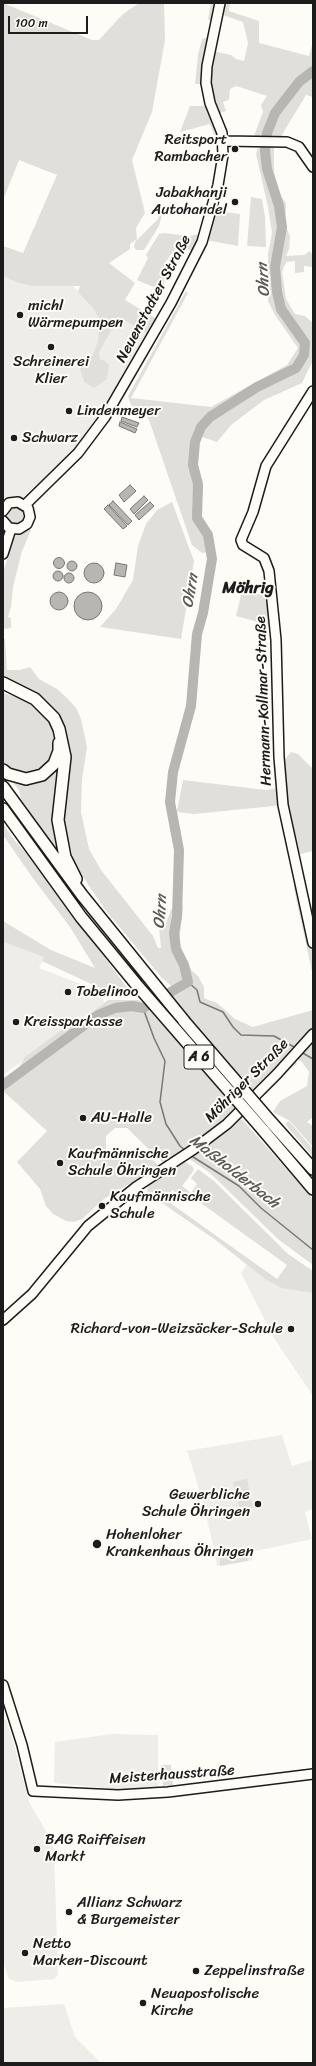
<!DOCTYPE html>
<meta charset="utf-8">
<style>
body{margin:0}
#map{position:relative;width:316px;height:2066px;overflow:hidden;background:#fdfcf7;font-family:Sriracha,sans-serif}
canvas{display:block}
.frame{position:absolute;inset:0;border:4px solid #1c1c1c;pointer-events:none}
.scale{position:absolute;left:8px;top:16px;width:80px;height:18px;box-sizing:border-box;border:2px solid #1c1c1c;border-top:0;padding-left:5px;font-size:12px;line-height:14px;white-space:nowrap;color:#1c1c1c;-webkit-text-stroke:3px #fdfcf7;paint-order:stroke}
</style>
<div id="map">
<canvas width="316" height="2066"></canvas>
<div class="frame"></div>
<div class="scale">100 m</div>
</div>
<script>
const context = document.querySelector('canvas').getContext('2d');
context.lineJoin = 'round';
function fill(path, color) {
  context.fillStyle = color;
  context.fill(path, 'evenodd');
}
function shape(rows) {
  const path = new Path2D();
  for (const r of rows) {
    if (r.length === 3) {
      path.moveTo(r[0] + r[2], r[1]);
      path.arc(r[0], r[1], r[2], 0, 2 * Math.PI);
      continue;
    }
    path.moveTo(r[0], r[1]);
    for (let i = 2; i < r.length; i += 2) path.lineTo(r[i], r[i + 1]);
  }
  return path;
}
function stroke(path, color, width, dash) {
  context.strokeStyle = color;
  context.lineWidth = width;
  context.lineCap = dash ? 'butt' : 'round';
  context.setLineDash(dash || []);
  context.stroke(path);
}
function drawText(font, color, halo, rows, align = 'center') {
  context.font = font + ' Sriracha,sans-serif';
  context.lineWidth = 4;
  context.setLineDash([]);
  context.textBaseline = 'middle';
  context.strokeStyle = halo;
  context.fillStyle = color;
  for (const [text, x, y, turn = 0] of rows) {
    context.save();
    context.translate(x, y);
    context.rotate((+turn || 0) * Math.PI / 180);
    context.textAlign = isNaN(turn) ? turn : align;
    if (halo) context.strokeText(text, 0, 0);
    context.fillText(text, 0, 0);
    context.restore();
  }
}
fill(shape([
 [3,276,18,283,32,286,71,285,90,300,149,335,109,405,82,444,31,493,3,532],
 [3,942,44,957,39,968,94,989,102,995,104,1003,59,1034,3,1075],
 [247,1264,264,1278,313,1293,313,1396,274,1338,241,1273],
 [282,1435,292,1466,313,1460,313,1509,305,1512,312,1539,251,1552,253,1560,217,1566,214,1549,202,1499,188,1453,186,1451],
 [3,1720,6,1720,12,1737,29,1802,51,1840,54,1850,58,1975,54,1979,17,1982,9,1979,4,1964],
 [112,1734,158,1735,158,1788,114,1789,54,1783,55,1742],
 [64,2004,75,2037,101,2063,3,2063,3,2008]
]), '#eeede9');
fill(shape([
 [3,3,92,40,99,40,123,14,139,3,164,3,165,40,152,112,132,160,145,213,136,228,137,239,130,244,130,249,109,263,135,283,125,300,158,320,149,335,119,317,99,352,100,360,104,360,109,365,107,379,94,388,84,382,80,368,93,355,98,342,99,327,98,317,93,308,78,292,80,286,32,286,18,283,3,276,3,246,23,253,57,175,19,160,3,200],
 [211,3,217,3,213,23,208,19],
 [224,3,230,3,229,11,259,21,259,43,309,56,313,42,313,97,306,95,280,138,254,136,263,112,261,105,267,96,236,86,230,89,229,100,223,102,226,111,220,113,214,97,209,75,213,51,231,55,236,59,244,61,248,43,243,22,223,15],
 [209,37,204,60,201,84,195,84,198,55,202,39],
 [190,106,208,106,219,134,215,137,210,124,180,132],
 [259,146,274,147,274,172,281,196,286,203,285,223,290,237,289,249,286,256,304,255,310,251,313,256,313,267,304,266,304,272,295,273,295,261,286,262,282,272,286,299,295,314,305,316,313,323,313,360,302,383,264,400,231,425,217,442,202,437,196,441,196,472,203,489,200,524,210,545,210,552,202,553,192,545,149,420,143,412,131,405,128,396,186,291,188,293,131,398,211,407,287,365,298,348,275,315,268,301,268,254,272,233,268,207,256,154],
 [251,197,262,199,265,217,266,247,247,246],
 [165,204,159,226,144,250,136,250,134,247,135,242,157,220],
 [217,211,240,214,238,246,206,240],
 [165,233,189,236,200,234,194,250,174,250,165,263,162,275,165,277,162,294,158,295,156,288,137,280,148,258,146,255,159,234],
 [181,292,183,292,124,397,121,395],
 [172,502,194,561,181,639,100,627,116,609,133,580,138,546,146,524,157,510],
 [9,503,29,511,21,529,3,521,3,511],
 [28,527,31,530,22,551,13,587,11,607,8,617,11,618,11,628,3,629,3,572,14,539,18,533],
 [269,593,273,626,236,616,241,595],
 [3,639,5,639,7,670,20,670,30,667,39,679,57,689,67,698,76,708,81,719,87,747,82,780,81,812,89,849,101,870,153,936,158,948,161,948,159,927,166,923,171,910,178,902,183,905,179,946,191,970,198,976,204,987,204,998,217,1003,235,1019,253,1027,313,1010,313,1117,307,1122,313,1126,313,1147,290,1121,273,1112,280,1101,307,1086,309,1072,302,1062,294,1057,297,1064,291,1068,272,1088,259,1092,274,1072,252,1093,169,997,174,990,182,995,162,978,106,911,83,877,74,860,64,823,63,807,70,747,63,724,52,707,33,691,3,678],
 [3,693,24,699,50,723,56,745,48,764,39,771,22,772,11,768,3,762],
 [291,752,298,754,313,769,313,851,300,854,288,805,285,759],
 [62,764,64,861,21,799,19,790,6,775,15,780],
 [183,780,266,790,281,788,283,805,194,814,177,812],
 [3,824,15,841,31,858,134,997,114,994,110,989,102,989,42,961,44,957,3,942,3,921,51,950,95,968,70,927,32,877,3,835],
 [297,870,313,943,313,976,294,889],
 [108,1000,139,1000,146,1006,237,1108,225,1120,162,1166,163,1163,127,1128,115,1128,106,1136,106,1151,141,1149,159,1166,104,1199,82,1219,74,1222,66,1221,53,1214,46,1206,40,1189,17,1162,47,1131,3,1091,3,1079,18,1069,25,1057,59,1032,85,1017],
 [240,1117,313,1199,313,1265,279,1240,210,1173,188,1158],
 [289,1121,313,1149,313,1157,285,1124],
 [183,1161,192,1166,194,1170,182,1186,191,1193,197,1184,191,1178,198,1169,214,1181,288,1254,313,1271,313,1293,282,1288,265,1279,217,1241,152,1196,147,1191,148,1186],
 [172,1190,190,1203,194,1198,287,1265,277,1279,166,1200],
 [247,1479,253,1508,240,1511,233,1482],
 [245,1547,247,1549,248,1561,220,1566,220,1556],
 [161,1765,171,1765,173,1785,163,1786]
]), '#e0dfdb');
const water = shape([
 [122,417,139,423,137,427,121,421,122,417],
 [120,422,137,429,135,433,119,426,120,422],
 [130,485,136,491,124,502,119,495,130,485],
 [144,496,148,500,134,514,130,509,144,496],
 [113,501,132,521,128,525,109,505,113,501],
 [150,502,154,506,139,520,135,515,150,502],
 [108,505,127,526,123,529,104,509,108,505],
 [59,563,5.5],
 [72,566,5],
 [116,563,127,565,125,577,114,575,116,563],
 [94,573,10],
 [58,576,5],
 [69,578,5],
 [88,606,14],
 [59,601,9]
]);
fill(water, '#b7b6b2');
stroke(water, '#797876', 1);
stroke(shape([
 [188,982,197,990,200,1002,223,1012,233,1027,241,1035,274,1036,296,1048],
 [143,1008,154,1038,165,1061,160,1102,166,1124,180,1146,186,1151],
 [301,1052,313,1059],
 [190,1155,239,1186,261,1208,313,1250]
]), '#797876', 1.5);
stroke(shape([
 [3,1085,98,1015,115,1008,132,1006,143,1008,188,982,184,965,176,949,174,933,177,917,179,850,170,802,173,772,191,706,197,634,203,613,212,559,208,535,197,518,198,484,193,465,195,442,201,427,210,417,257,387,296,368,304,355,305,343,281,309,277,292,275,267,282,227,279,206,267,169,265,151,267,133,275,113,299,82,313,71]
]), '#b7b6b2', 10);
const secondary = shape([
 [223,141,287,142,299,147,313,167],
 [313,391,266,466,253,512,241,540,243,545,264,558,269,571,276,640,279,757,283,805,313,943],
 [25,505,78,453,105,417,171,303,202,242,218,185,223,155,222,133,210,103,206,83,207,66,220,3],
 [3,511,9,503,18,502,28,508,30,517,27,524,19,529,9,528,3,521],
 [3,554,11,529],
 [3,1320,32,1294,88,1226,136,1187,194,1149,227,1124,277,1074,313,1034],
 [3,1685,22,1745,33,1791,118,1795,168,1792,313,1774]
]);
const highway = shape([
 [3,683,35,699,54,718,59,729,65,757,58,820,65,857,76,879],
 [3,770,8,774,26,779,42,775,54,764,59,751,59,743],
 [3,787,82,895,184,1021],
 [3,809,81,917,136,984],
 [271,1122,313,1169],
 [263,1130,313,1189]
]);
stroke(secondary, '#1c1c1c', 12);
stroke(highway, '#1c1c1c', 14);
stroke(secondary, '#fdfcf7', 9);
stroke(highway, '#fdfcf7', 11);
const highwayBridge = shape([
 [136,984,263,1130],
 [184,1021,271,1122]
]);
stroke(highwayBridge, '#1c1c1c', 14, []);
stroke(highwayBridge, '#fdfcf7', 11);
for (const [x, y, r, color] of [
 [235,149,4,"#1c1c1c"],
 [235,202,4,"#1c1c1c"],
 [20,315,4,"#1c1c1c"],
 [51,347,4,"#1c1c1c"],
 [69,411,4,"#1c1c1c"],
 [14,438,4,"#1c1c1c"],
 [68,992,4,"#1c1c1c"],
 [16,1022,4,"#1c1c1c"],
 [83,1118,4,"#1c1c1c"],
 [60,1163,4,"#1c1c1c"],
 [102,1206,4,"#1c1c1c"],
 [291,1329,4,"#1c1c1c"],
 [258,1504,4,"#1c1c1c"],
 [97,1544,5,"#1c1c1c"],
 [37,1849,4,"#1c1c1c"],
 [69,1912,4,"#1c1c1c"],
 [25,1953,4,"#1c1c1c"],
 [196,1971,4,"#1c1c1c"],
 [143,2003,4,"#1c1c1c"]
]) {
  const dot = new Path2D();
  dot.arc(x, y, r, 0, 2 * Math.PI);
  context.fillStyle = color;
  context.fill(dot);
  stroke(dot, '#fdfcf7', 1.5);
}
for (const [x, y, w] of [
 [199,1057,30]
]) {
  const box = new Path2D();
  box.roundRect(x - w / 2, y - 12, w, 24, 3);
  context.fillStyle = '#fdfcf7';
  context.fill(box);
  stroke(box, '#1c1c1c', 1);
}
drawText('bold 14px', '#1c1c1c', null, [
 ["A 6",199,1057]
]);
drawText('15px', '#1c1c1c', '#fdfcf7', [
 ["Reitsport",227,140,"right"],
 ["Rambacher",227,157,"right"],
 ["Jabakhanji",227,193,"right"],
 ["Autohandel",227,210,"right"],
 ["michl",28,306],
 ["Wärmepumpen",28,323],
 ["Schreinerei",51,362,"center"],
 ["Klier",51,379,"center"],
 ["Lindenmeyer",77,411],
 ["Schwarz",22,438],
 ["Tobelinoo",76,992],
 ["Kreissparkasse",24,1022],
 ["AU-Halle",91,1118],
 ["Kaufmännische",68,1154],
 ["Schule Öhringen",68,1171],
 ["Kaufmännische",110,1197],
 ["Schule",110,1214],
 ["Richard-von-Weizsäcker-Schule",283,1329,"right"],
 ["Gewerbliche",250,1495,"right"],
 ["Schule Öhringen",250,1512,"right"],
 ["Hohenloher",106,1535],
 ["Krankenhaus Öhringen",106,1552],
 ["BAG Raiffeisen",45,1840],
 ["Markt",45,1857],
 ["Allianz Schwarz",77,1903],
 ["& Burgemeister",77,1920],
 ["Netto",33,1944],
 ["Marken-Discount",33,1961],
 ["Zeppelinstraße",204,1971],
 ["Neuapostolische",151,1994],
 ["Kirche",151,2011]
], 'left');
drawText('15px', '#1c1c1c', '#fdfcf7', [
 ["Neuenstadter Straße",154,299,-62],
 ["Hermann-Kollmar-Straße",264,701,-92],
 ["Möhriger Straße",247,1081,-45],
 ["Meisterhausstraße",172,1775,-4]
]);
drawText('italic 16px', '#5a5a58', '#fdfcf7', [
 ["Ohrn",264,280,-93],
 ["Ohrn",191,591,-80],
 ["Ohrn",161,912,-85],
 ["Maßholderbach",234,1172,38]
]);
drawText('bold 17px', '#1c1c1c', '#fdfcf7', [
 ["Möhrig",248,589]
]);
</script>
